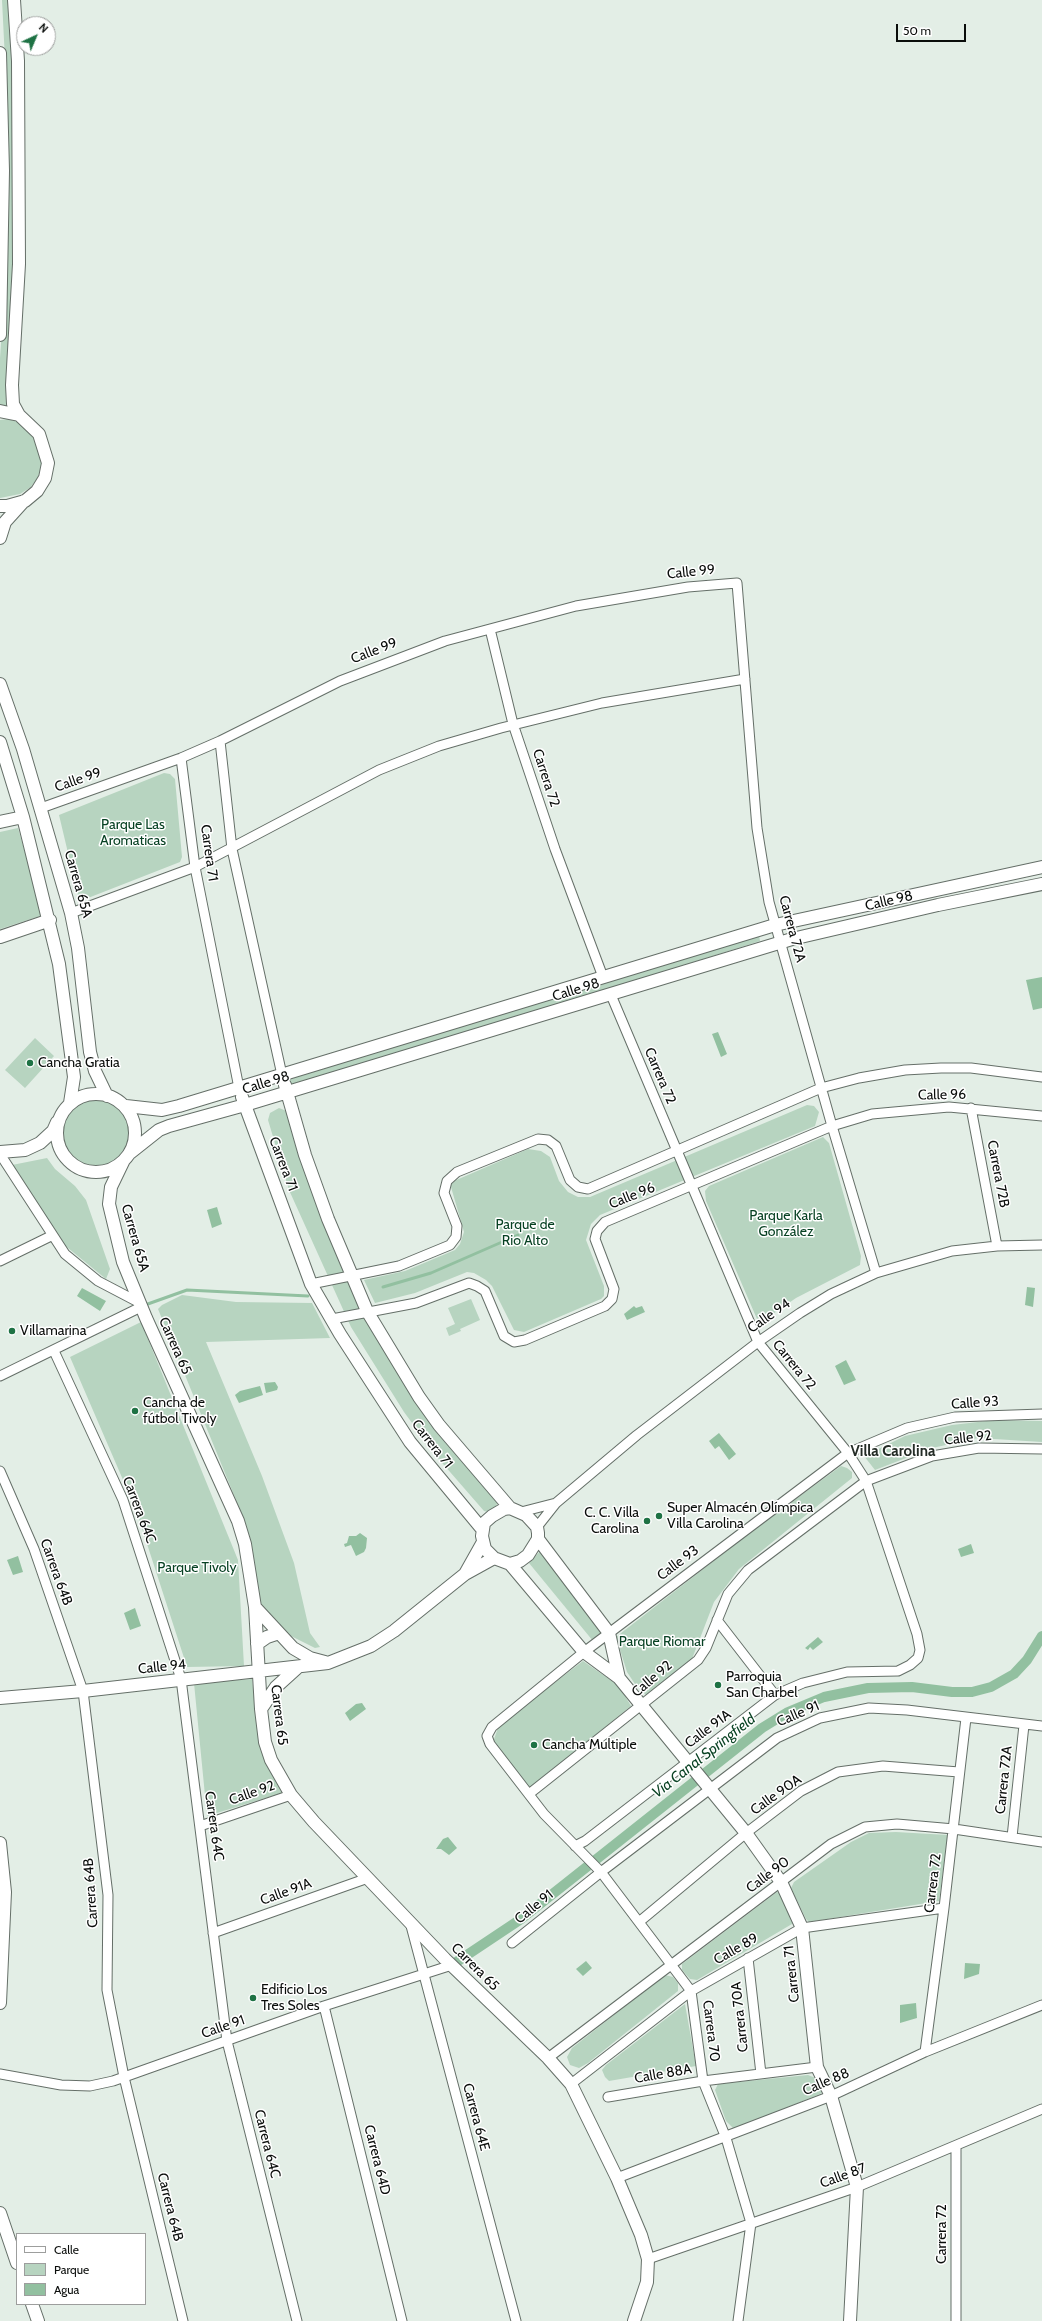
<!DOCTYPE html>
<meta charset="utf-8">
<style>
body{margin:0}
#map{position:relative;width:1042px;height:2321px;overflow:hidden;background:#e3eee6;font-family:Cabin,sans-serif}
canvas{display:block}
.legend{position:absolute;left:16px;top:2233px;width:130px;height:72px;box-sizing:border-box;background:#fff;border:1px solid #9d9e9d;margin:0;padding:5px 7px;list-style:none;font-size:12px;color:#0a0d0b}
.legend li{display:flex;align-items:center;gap:8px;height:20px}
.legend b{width:20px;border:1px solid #9d9e9d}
.north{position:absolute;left:16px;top:16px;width:40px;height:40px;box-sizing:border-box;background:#fff;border:1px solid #9d9e9d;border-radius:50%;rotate:44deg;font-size:11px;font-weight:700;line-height:16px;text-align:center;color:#0a0d0b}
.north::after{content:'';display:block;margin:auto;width:14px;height:18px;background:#1e7244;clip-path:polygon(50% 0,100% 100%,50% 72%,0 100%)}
.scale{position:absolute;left:896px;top:24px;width:70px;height:18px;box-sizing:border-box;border:2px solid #0a0d0b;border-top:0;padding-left:5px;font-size:12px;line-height:14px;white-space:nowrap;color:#0a0d0b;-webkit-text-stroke:3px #fff;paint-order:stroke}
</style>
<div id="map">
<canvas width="1042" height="2321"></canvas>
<ul class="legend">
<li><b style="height:5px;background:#fff"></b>Calle</li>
<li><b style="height:11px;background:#b7d4c0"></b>Parque</li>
<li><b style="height:11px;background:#92c0a0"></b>Agua</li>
</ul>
<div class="north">N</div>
<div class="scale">50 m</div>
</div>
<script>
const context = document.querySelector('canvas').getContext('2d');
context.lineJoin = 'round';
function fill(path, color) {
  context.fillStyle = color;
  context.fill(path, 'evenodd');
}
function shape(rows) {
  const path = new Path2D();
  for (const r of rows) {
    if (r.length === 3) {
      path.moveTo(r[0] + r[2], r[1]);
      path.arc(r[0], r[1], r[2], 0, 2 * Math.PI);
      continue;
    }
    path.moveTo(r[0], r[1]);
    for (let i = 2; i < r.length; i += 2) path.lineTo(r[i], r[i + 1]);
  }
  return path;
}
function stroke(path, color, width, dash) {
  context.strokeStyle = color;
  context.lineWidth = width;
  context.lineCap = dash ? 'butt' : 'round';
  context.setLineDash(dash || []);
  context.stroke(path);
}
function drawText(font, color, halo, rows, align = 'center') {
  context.font = font + ' Cabin,sans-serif';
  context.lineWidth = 3;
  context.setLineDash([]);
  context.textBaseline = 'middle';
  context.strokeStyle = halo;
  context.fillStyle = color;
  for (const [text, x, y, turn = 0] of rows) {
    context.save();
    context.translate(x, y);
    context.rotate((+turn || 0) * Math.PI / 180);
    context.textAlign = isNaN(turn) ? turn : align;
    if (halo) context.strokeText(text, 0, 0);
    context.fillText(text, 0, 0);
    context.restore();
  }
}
fill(shape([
 [2,0,9,0,13,66,13,270,8,409,0,408,0,358,6,271,6,80],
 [8,419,21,423,38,441,42,465,38,477,31,487,20,494,0,498,0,420],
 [164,773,170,774,175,779,182,857,180,862,88,898,81,898,78,895,59,815],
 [18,828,43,915,0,929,0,832],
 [759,935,760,941,606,990,289,1086,287,1079],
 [35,1038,54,1056,25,1088,5,1070],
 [96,1133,33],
 [807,1105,814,1106,819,1112,815,1126,600,1215,591,1224,586,1240,604,1286,604,1296,601,1299,524,1332,514,1330,492,1286,486,1280,474,1273,467,1272,415,1293,375,1303,364,1280,405,1271,455,1250,460,1244,464,1232,451,1187,451,1184,454,1181,528,1149,541,1151,550,1157,559,1181,568,1192,578,1197,590,1197],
 [279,1108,289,1112,308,1180,343,1264,372,1322,498,1501,496,1506,488,1512,484,1511,437,1457,404,1412,351,1327,289,1190,268,1120,270,1113],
 [823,1137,829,1143,861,1256,860,1265,796,1298,767,1318,757,1319,706,1201,705,1191,709,1186],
 [47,1158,55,1169,75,1186,86,1200,110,1269,106,1279,63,1244,12,1165],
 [182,1295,236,1302,312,1303,330,1338,206,1342,262,1476,294,1563,310,1633,320,1647,315,1648,287,1634,261,1604,247,1527,158,1309,162,1305],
 [471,1299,480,1320,460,1329,461,1331,449,1336,446,1328,455,1324,448,1308],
 [141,1322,238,1560,244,1666,187,1667,136,1510,70,1357],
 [995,1420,1042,1421,1042,1442,978,1438,932,1448,875,1470,864,1456,905,1436,952,1425],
 [841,1466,847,1468,852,1472,852,1478,739,1569,714,1602,692,1659,646,1695,635,1684,627,1672,616,1637,747,1535],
 [542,1549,605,1632,593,1641,529,1563],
 [583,1661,619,1686,631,1706,530,1788,493,1742,499,1725],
 [252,1679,260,1749,282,1793,207,1816,194,1683],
 [896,1832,948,1835,939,1901,809,1922,806,1919,791,1888,794,1882,851,1842,869,1833],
 [777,1892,782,1893,794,1920,792,1924,697,1980,690,1979,682,1970,682,1964],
 [665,1975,673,1977,678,1983,678,1991,588,2063,579,2068,570,2065,567,2057,572,2048],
 [685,2004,696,2066,609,2081,605,2077,602,2070,606,2065],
 [808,2075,818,2079,823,2091,820,2094,734,2129,726,2121,715,2090,718,2084]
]), '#b7d4c0');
fill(shape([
 [1042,977,1042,1008,1033,1010,1026,980],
 [718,1032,727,1054,721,1057,712,1034],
 [217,1207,222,1224,212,1228,207,1210],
 [1027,1287,1035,1288,1033,1307,1025,1305],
 [82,1288,106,1301,100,1311,77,1296],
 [634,1306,636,1308,642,1306,645,1312,627,1320,624,1314],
 [846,1360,856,1380,844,1385,835,1366],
 [275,1382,278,1387,277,1390,266,1393,264,1383],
 [260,1386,263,1395,239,1403,235,1395,240,1391],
 [719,1433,736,1454,729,1460,719,1446,715,1449,709,1441],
 [360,1533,367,1538,366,1548,364,1552,356,1556,351,1545,345,1547,344,1544,347,1543,349,1536,356,1536],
 [971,1544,974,1553,961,1557,958,1549],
 [18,1556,23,1572,13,1575,7,1560],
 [135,1608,141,1626,130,1630,124,1613],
 [818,1637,823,1642,813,1650,810,1647,808,1650,805,1648],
 [362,1703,366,1709,350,1721,345,1713,356,1704],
 [448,1837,457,1848,449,1855,441,1849,436,1849,443,1839],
 [586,1961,592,1968,583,1976,576,1969],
 [965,1963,980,1964,979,1974,964,1979],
 [916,2003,917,2018,900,2023,900,2005]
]), '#92c0a0');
stroke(shape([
 [383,1287,431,1273,518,1235],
 [145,1305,187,1290,308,1296]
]), '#92c0a0', 3);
stroke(shape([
 [452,1965,521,1919,762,1728,788,1712,824,1697,868,1688,912,1687,952,1692,972,1692,991,1687,1014,1674,1027,1660,1042,1636]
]), '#92c0a0', 10);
const street = shape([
 [490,629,513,724,555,849,603,977],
 [220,741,232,849,282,1075],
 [181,758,195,867,239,1088],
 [41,808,181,758,220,741,340,681,445,641,576,606,688,587,737,583,757,828,769,902,832,1126,876,1273],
 [71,913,195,867,379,770,439,746,501,728,602,703,745,679],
 [971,1108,997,1246],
 [0,1154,65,1254,98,1281,140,1303],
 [0,1261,51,1236],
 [311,1284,399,1266,450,1245,456,1237,457,1226,444,1193,447,1181,457,1172,538,1139,548,1140,556,1146,570,1180,578,1187,588,1189,821,1088,859,1078,905,1070,941,1068,971,1068,1042,1077],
 [332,1319,416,1303,469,1283,477,1286,485,1291,504,1336,514,1342,525,1340,605,1306,612,1299,614,1289,595,1239,597,1231,605,1222,832,1126,872,1114,949,1107,1042,1116],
 [54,1351,123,1500,181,1679,227,2041,297,2321],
 [0,1376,141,1307],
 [0,1471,34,1549,83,1691,108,1895,107,1990,124,2077,183,2321],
 [521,1512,556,1503],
 [537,1527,556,1503,637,1435,758,1342,800,1313,831,1294,876,1273,952,1251,997,1246,1042,1245],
 [717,1620,775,1695],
 [529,1794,698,1660,706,1648,728,1594,748,1570,866,1481,932,1456,979,1448,1042,1449],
 [200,1826,291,1795],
 [1012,1837,1024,1725],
 [575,1846,585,1841,775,1695,803,1683,847,1672,898,1671,910,1665,918,1658,920,1650,917,1634,866,1481,848,1453,758,1342,611,995],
 [410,1922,516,2321],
 [639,1922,746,1833,801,1791,838,1772,883,1766,959,1772],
 [213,1933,368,1878],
 [512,1943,601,1872,777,1738,820,1718,869,1708,907,1710,1042,1726],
 [748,1958,761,2074],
 [324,2006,402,2321],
 [925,2052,944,1908,966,1718],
 [548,2058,831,1844,865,1827,897,1824,954,1829,1042,1842],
 [0,2074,61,2085,90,2086,113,2081,324,2006,452,1965],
 [571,2084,691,1991,802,1928,944,1908],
 [608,2097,703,2081,817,2067],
 [617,2178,831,2096,925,2052,1042,2005],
 [648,2259,857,2187,1042,2109],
 [738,2321,751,2223,726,2138,703,2081,691,1991,601,1872,544,1814,490,1744,487,1736,492,1727,584,1652,848,1453,907,1428,955,1417,1042,1414],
 [956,2321,956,2146]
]);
const secondary = shape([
 [14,0,18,61,19,264,12,385,13,404,19,415],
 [0,53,3,171,0,335],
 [0,411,19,415,39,434,48,463,45,478,37,491,25,501,7,506,0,506],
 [0,538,5,522,24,501],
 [0,684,23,749,71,913,78,948,90,1052,95,1071,107,1096],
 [0,742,23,817,59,964,74,1077,70,1103],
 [0,822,23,817],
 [0,937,50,920],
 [285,1085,305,1155,328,1219,367,1311,419,1397,439,1425,510,1508],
 [96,1133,39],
 [242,1097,311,1284,340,1334,410,1442,482,1529],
 [126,1106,162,1110,179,1106,775,925,1042,867],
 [0,1152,25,1150,40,1143,53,1131,57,1122],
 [130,1153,159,1130,169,1126,245,1105,792,939,938,905,1042,884],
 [124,1160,111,1187,109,1204,123,1262,146,1318,238,1521,245,1544,255,1607,261,1709,265,1742,271,1760,291,1795,314,1822,445,1959,548,2058,571,2084,617,2178,641,2235,648,2259,647,2282,634,2321],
 [510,1508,526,1515,537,1527,538,1533,538,1539,528,1555,520,1561,510,1564,494,1558,485,1549,482,1536,484,1523,492,1516,504,1509,510,1508],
 [538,1539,609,1633,619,1678],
 [510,1564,584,1652,619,1678,746,1833,781,1882,802,1928,817,2067,831,2096,857,2187,850,2321],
 [465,1574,483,1542],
 [255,1607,293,1648,310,1658,325,1662],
 [257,1644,267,1637,279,1633],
 [0,1698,83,1691,328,1663,371,1646,394,1631,465,1574,494,1558],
 [261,1709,276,1687,297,1668],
 [0,1843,5,1892,0,2003],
 [0,2213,17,2263],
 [32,2304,38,2321]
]);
stroke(street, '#656f68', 11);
stroke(secondary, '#656f68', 14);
stroke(street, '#fff', 9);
stroke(secondary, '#fff', 12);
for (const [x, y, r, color] of [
 [30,1063,4,"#1e7244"],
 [12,1331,4,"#1e7244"],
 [135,1411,4,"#1e7244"],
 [659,1516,4,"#1e7244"],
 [647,1521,4,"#1e7244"],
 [718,1685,4,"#1e7244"],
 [534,1745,4,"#1e7244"],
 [253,1998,4,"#1e7244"]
]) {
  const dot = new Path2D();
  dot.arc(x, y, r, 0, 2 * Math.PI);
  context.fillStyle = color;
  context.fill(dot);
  stroke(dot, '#fff', 1.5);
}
drawText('14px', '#0a0d0b', '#fff', [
 ["Calle 99",691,572,-6],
 ["Calle 99",374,651,-21],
 ["Carrera 72",546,778,72],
 ["Calle 99",78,780,-19],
 ["Carrera 71",209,853,82],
 ["Carrera 65A",78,884,74],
 ["Calle 98",889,901,-13],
 ["Carrera 72A",792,929,75],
 ["Calle 98",576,990,-17],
 ["Carrera 72",660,1076,67],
 ["Calle 98",266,1083,-17],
 ["Calle 96",942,1095,-1],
 ["Carrera 71",283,1164,69],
 ["Carrera 72B",998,1174,79],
 ["Calle 96",632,1196,-22],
 ["Carrera 65A",135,1238,74],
 ["Calle 94",769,1316,-35],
 ["Carrera 65",175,1346,66],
 ["Carrera 72",794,1365,51],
 ["Calle 93",975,1403,-4],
 ["Calle 92",968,1438,-6],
 ["Carrera 71",432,1444,52],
 ["Carrera 64C",139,1510,69],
 ["Calle 93",678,1563,-37],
 ["Carrera 64B",56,1572,70],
 ["Calle 94",162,1667,-6],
 ["Calle 92",652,1679,-40],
 ["Calle 91",798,1714,-23],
 ["Carrera 65",279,1715,83],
 ["Calle 91A",708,1729,-37],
 ["Carrera 72A",1004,1780,-84],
 ["Calle 92",252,1793,-19],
 ["Calle 90A",776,1795,-35],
 ["Carrera 64C",214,1826,82],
 ["Calle 90",768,1875,-37],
 ["Carrera 72",933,1883,-83],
 ["Calle 91A",286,1892,-20],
 ["Carrera 64B",91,1893,-94],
 ["Calle 91",534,1907,-39],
 ["Calle 89",736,1949,-30],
 ["Carrera 65",475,1967,45],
 ["Carrera 71",792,1974,-96],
 ["Carrera 70A",740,2017,-96],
 ["Calle 91",223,2027,-19],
 ["Carrera 70",711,2031,83],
 ["Calle 88A",663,2074,-10],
 ["Calle 88",826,2082,-23],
 ["Carrera 64E",476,2117,75],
 ["Carrera 64C",267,2144,76],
 ["Carrera 64D",377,2160,76],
 ["Calle 87",843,2176,-20],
 ["Carrera 64B",170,2207,76],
 ["Carrera 72",942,2234,-90]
]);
drawText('14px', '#074123', '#fff', [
 ["Parque Las",133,825],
 ["Aromaticas",133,841],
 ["Parque Karla",786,1216],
 ["González",786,1232],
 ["Parque de",525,1225],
 ["Rio Alto",525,1241],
 ["Parque Tivoly",197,1568],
 ["Parque Riomar",662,1642]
]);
drawText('14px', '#0a0d0b', '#fff', [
 ["Cancha Gratia",38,1063],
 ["Villamarina",20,1331],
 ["Cancha de",143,1403],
 ["fútbol Tivoly",143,1419],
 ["Super Almacén Olímpica",667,1508],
 ["Villa Carolina",667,1524],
 ["C. C. Villa",639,1513,"right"],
 ["Carolina",639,1529,"right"],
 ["Parroquia",726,1677],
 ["San Charbel",726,1693],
 ["Cancha Multiple",542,1745],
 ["Edificio Los",261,1990],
 ["Tres Soles",261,2006]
], 'left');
drawText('bold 15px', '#242c26', '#fff', [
 ["Villa Carolina",893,1452]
]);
drawText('italic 15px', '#0b4425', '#fff', [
 ["Via Canal Springfield",704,1756,-38]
]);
</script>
